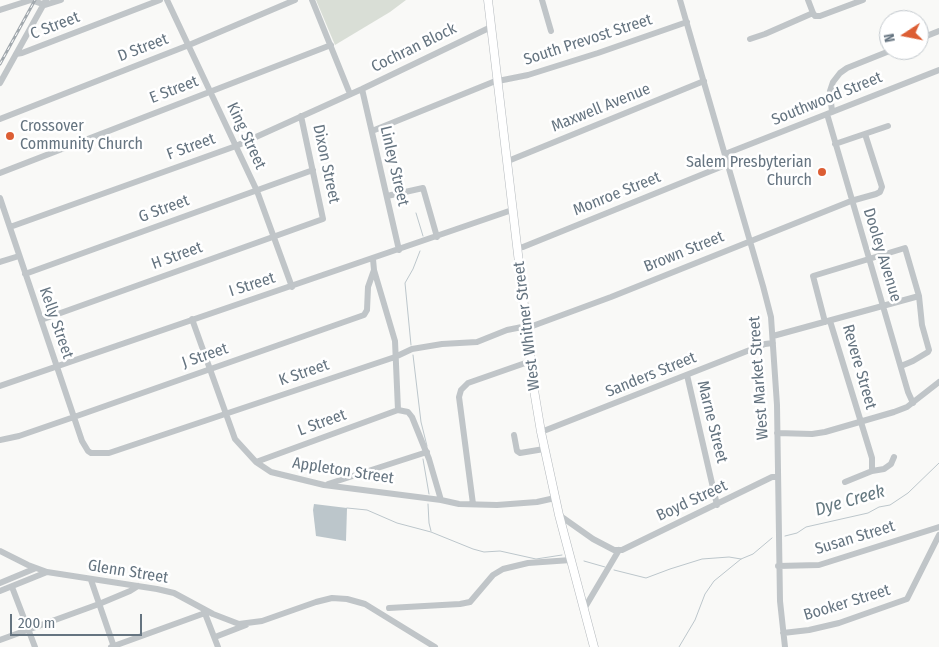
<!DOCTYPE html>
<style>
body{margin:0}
#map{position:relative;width:939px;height:647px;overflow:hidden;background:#f9f9f7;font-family:"Fira Sans Condensed",sans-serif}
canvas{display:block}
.north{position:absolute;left:879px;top:10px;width:50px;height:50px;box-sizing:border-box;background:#fff;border:1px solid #c1c7cc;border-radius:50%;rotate:259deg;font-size:14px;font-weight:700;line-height:20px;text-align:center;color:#657480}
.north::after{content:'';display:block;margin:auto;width:18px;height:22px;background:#dc5e34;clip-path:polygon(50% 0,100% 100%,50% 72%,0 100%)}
.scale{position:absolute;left:10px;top:614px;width:132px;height:22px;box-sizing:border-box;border:2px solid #657480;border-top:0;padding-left:6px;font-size:15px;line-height:18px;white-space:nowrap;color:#657480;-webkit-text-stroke:4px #fff;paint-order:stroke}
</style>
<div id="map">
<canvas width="939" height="647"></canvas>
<div class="north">N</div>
<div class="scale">200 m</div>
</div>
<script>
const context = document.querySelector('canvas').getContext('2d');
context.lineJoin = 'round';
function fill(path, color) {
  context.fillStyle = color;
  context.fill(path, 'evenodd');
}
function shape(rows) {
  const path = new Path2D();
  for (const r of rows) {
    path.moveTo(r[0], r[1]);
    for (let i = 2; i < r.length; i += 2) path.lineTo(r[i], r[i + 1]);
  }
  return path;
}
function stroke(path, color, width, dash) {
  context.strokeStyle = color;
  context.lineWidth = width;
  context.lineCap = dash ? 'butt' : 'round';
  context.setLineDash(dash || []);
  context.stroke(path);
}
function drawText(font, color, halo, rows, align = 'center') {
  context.font = font + ' "Fira Sans Condensed",sans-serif';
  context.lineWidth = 5;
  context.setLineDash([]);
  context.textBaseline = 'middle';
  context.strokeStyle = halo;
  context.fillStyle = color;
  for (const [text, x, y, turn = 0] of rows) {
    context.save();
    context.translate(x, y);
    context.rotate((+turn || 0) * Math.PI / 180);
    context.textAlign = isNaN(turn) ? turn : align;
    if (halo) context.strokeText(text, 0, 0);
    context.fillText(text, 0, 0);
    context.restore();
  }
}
fill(shape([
 [316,0,406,0,390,12,335,45]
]), '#d9ded6');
fill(shape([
 [314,504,347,508,346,541,316,536,313,510]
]), '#bcc6cb');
stroke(shape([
 [416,213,423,236],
 [411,345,405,283,413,269,420,251],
 [413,355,421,422,427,446],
 [423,459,429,494],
 [428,504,429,523,431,531],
 [347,508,367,510,397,523,431,532,473,549,484,552,500,551,536,559,562,555],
 [785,536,797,533,806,527,868,513,879,507,890,505,908,493,939,463],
 [584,561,605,567],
 [614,570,646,578,670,569,702,559,729,557,741,559],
 [679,647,695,620,705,594,714,581,741,559,753,554,772,538]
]), '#bcc6cb', 1);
const major = shape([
 [488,0,534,390,541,432,559,515,594,647]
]);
stroke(major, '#b4b9bd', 9);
stroke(shape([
 [167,0,257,191,292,287],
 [312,0,350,94],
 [542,0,551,31],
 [680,0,763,286,771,317,777,405,780,601,785,647],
 [808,0,813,13],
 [0,10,31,0,45,5,61,0],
 [813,13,815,16,820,16,863,0],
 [750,39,765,34,813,13],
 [919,39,939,31],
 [16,54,22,53,160,0],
 [0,83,46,0],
 [362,89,399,250],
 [832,112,830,91,833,82,840,73,847,68,892,50],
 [827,114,908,392,913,403],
 [0,119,189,45,295,0],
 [372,131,493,82,528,75,598,53,687,22],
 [835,144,888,126],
 [725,154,939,70],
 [508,161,704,81],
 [0,173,331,45],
 [387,196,423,188,437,237],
 [0,198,82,441,88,451,91,453,109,453,395,357,412,349,442,344,477,342,507,330,527,326],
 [10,227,236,146,362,89,491,27],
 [517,248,523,247,728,164],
 [0,262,19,256],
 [374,270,395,341,398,410,408,412,412,417,429,459,441,500],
 [25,274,313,170],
 [192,319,235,439,256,462,271,472,324,485,441,500,459,504,497,505,537,502,555,498],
 [41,320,323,219,301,116],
 [830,321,872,458,872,471],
 [825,322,813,276,905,248,919,296,922,325,929,350,928,352,913,361,901,366],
 [527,328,611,297,851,201,876,194,880,192,882,187,865,134],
 [773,336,919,296],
 [687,375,717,505],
 [0,386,512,210],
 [541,432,765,344,773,343],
 [777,433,812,434,825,432,894,412,907,407,939,382],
 [514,435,517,451,520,453,544,449],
 [0,440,19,436,74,417,364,315,367,310,368,287,374,270,373,259],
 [256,462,398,410],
 [845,482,872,471,884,469,891,464,894,457],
 [328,484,427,452],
 [473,504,459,397,461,390,468,383,531,361],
 [559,515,593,539,614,550,622,550,772,477,778,477],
 [0,551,28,565,47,572,157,589,174,593,213,614,239,624,262,621,316,602,332,598,347,599,365,604,435,647],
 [778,566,819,565,939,527],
 [91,580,114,647],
 [0,583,36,568],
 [12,587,35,647],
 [0,591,47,572],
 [389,608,460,604,470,602,493,575,503,569,528,563,571,560],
 [584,609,619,550],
 [204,611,218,647],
 [783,633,809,630,839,623,907,599,939,535],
 [215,637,246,625],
 [0,640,99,604,130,591,138,586],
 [111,647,205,613]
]), '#c0c5c8', 6);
stroke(major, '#fff', 8);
const rail = shape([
 [0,64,35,0]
]);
stroke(rail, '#a2a9ae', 3);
stroke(rail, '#fff', 1, [4]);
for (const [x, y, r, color] of [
 [10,136,5,"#dc5e34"],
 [822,172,5,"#dc5e34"]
]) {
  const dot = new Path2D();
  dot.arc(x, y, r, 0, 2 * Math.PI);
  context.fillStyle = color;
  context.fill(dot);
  stroke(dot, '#fff', 2);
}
drawText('16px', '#657480', '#fff', [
 ["C Street",55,26,-21],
 ["South Prevost Street",588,40,-18],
 ["D Street",143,48,-21],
 ["Cochran Block",414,48,-26],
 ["E Street",174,90,-21],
 ["Southwood Street",827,99,-22],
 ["Maxwell Avenue",601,108,-22],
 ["King Street",246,136,65],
 ["F Street",191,147,-20],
 ["Dixon Street",326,164,78],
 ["Linley Street",394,166,77],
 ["Monroe Street",617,194,-22],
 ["G Street",164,209,-20],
 ["Brown Street",684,252,-22],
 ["Dooley Avenue",882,255,73],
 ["H Street",177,256,-20],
 ["I Street",252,285,-18],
 ["Kelly Street",56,323,71],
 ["West Whitner Street",527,326,-97],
 ["J Street",205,356,-19],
 ["Revere Street",859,367,74],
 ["K Street",304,373,-19],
 ["Sanders Street",651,375,-22],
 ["West Market Street",759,378,-94],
 ["Marne Street",712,422,76],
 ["L Street",322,423,-20],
 ["Appleton Street",343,471,9],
 ["Boyd Street",692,501,-25],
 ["Susan Street",855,538,-17],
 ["Glenn Street",128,572,9],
 ["Booker Street",847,603,-17]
]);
drawText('16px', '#657480', '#fff', [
 ["Crossover",20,127],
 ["Community Church",20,145],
 ["Salem Presbyterian",812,163,"right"],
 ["Church",812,181,"right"]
], 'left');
drawText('italic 18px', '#657981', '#fff', [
 ["Dye Creek",850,501,-16]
]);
</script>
